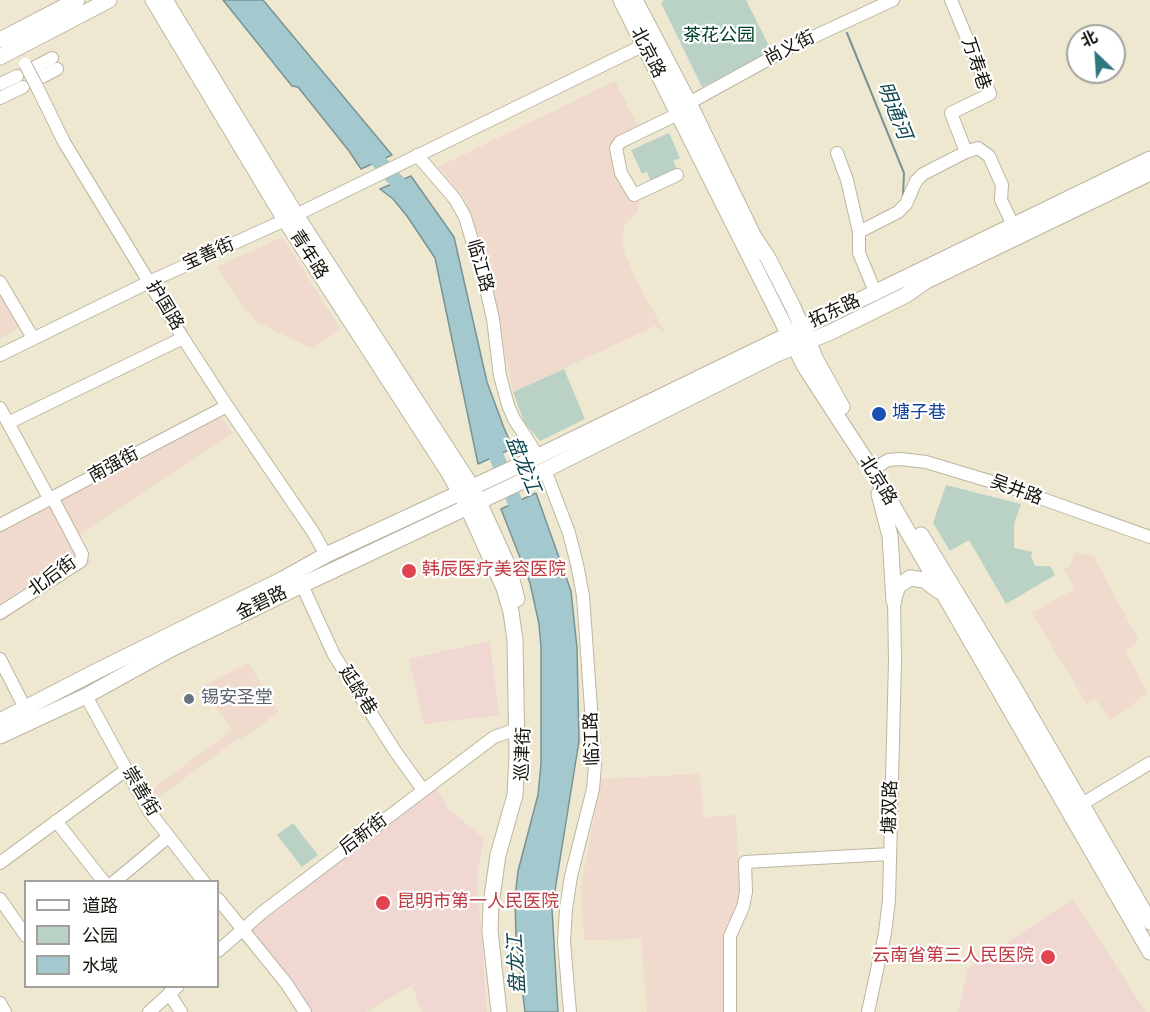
<!DOCTYPE html>
<meta charset="utf-8">
<style>
body{margin:0}
#map{position:relative;width:1150px;height:1012px;overflow:hidden;background:#efe8d1;font-family:Jost,"Noto Sans SC",sans-serif}
canvas{display:block}
.legend{position:absolute;left:24px;top:880px;width:195px;height:108px;box-sizing:border-box;background:#fff;border:2px solid #a2a19e;margin:0;padding:8px 10px;list-style:none;font-size:18px;color:#16140c}
.legend li{display:flex;align-items:center;gap:12px;height:30px}
.legend b{width:30px;border:2px solid #a2a19e}
.north{position:absolute;left:1066px;top:24px;width:60px;height:60px;box-sizing:border-box;background:#fff;border:2px solid #a2a19e;border-radius:50%;rotate:335deg;font-size:16px;font-weight:700;line-height:24px;text-align:center;color:#16140c}
.north::after{content:'';display:block;margin:auto;width:21px;height:27px;background:#2e7680;clip-path:polygon(50% 0,100% 100%,50% 72%,0 100%)}
</style>
<div id="map">
<canvas width="1150" height="1012"></canvas>
<ul class="legend">
<li><b style="height:8px;background:#fff"></b>道路</li>
<li><b style="height:16px;background:#bad2c6"></b>公园</li>
<li><b style="height:16px;background:#a3c9cf"></b>水域</li>
</ul>
<div class="north">北</div>
</div>
<script>
const context = document.querySelector('canvas').getContext('2d');
context.lineJoin = 'round';
function fill(path, color) {
  context.fillStyle = color;
  context.fill(path, 'evenodd');
}
function shape(rows) {
  const path = new Path2D();
  for (const r of rows) {
    path.moveTo(r[0], r[1]);
    for (let i = 2; i < r.length; i += 2) path.lineTo(r[i], r[i + 1]);
  }
  return path;
}
function stroke(path, color, width, dash) {
  context.strokeStyle = color;
  context.lineWidth = width;
  context.lineCap = dash ? 'butt' : 'round';
  context.setLineDash(dash || []);
  context.stroke(path);
}
function drawText(font, color, halo, rows, align = 'center') {
  context.font = font + ' Jost,"Noto Sans SC",sans-serif';
  context.lineWidth = 4.5;
  context.setLineDash([]);
  context.textBaseline = 'middle';
  context.strokeStyle = halo;
  context.fillStyle = color;
  for (const [text, x, y, turn = 0] of rows) {
    context.save();
    context.translate(x, y);
    context.rotate((+turn || 0) * Math.PI / 180);
    context.textAlign = isNaN(turn) ? turn : align;
    if (halo) context.strokeText(text, 0, 0);
    context.fillText(text, 0, 0);
    context.restore();
  }
}
fill(shape([
 [615,81,644,138,616,152,639,201,638,212,624,225,622,239,625,254,640,287,665,332,655,326,513,392,487,266,464,197,438,167],
 [282,237,340,328,313,349,259,323,242,305,217,267],
 [0,284,26,323,0,339],
 [0,399,51,494,214,407,232,433,78,535,91,562,0,623,0,520,43,498,0,415],
 [1075,552,1094,557,1138,639,1126,652,1148,693,1110,720,1095,699,1087,704,1032,613,1074,589,1064,569,1069,567],
 [248,663,279,712,241,740,239,738,151,803,145,795,232,730,201,687],
 [699,774,704,817,736,815,740,893,735,917,729,1012,647,1012,641,939,584,940,581,887,601,779]
]), '#f0d9cd');
fill(shape([
 [490,641,499,715,424,724,409,659],
 [436,788,448,809,484,838,477,875,487,1012,422,1012,412,985,366,1012,311,1012,250,931],
 [1073,899,1146,1012,958,1012,968,968]
]), '#f1d7d2');
fill(shape([
 [664,0,746,0,772,52,702,87,661,3],
 [669,133,680,158,673,161,677,169,651,181,647,172,642,174,631,150],
 [564,369,585,419,540,441,524,422,513,392],
 [946,485,1021,504,1014,524,1014,548,1032,552,1031,556,1035,566,1050,566,1055,575,1006,604,969,540,950,551,933,523],
 [293,823,318,855,302,867,277,835]
]), '#bad2c6');
const water = shape([
 [223,0,263,0,392,155,361,169,349,151,298,87,292,86,223,0],
 [411,176,454,237,487,382,504,428,513,448,478,464,435,258,407,216,393,199,380,189,411,176],
 [536,493,571,591,577,648,579,741,552,909,558,1012,525,1012,516,937,515,897,518,871,538,795,541,764,541,647,539,624,530,583,501,509,536,493]
]);
fill(water, '#a3c9cf');
stroke(water, '#799394', 1.5);
stroke(shape([
 [847,33,904,173,903,196]
]), '#799394', 2);
stroke(shape([
 [365,146,409,195],
 [489,438,523,522]
]), '#a3c9cf', 15);
const minor = shape([
 [35,67,52,58],
 [40,78,57,69],
 [0,84,17,76],
 [37,87,64,142,183,338,227,406,313,532,326,555],
 [0,98,23,87],
 [689,103,787,49,893,0],
 [966,152,978,148,989,156,1002,185,1001,200,1013,225],
 [837,153,847,180,859,232],
 [417,155,455,199,465,217,485,284,493,319,500,376,508,405,514,419,538,456],
 [677,175,634,195,621,173,616,148,620,142,678,114],
 [0,282,33,338],
 [876,294,859,253,859,232,898,212,906,204,916,181,923,174,966,152,951,113,990,94,951,0],
 [0,355,149,282,296,215,644,45],
 [0,408,50,500],
 [8,423,183,338],
 [880,465,888,460,901,459,926,462,1009,487,1150,537],
 [545,470,569,533,577,564,583,596,595,765,593,789,571,876,566,909,564,942,570,1012],
 [0,525,227,406],
 [302,585,334,655,395,751,423,790],
 [0,613,81,561,82,554,53,499],
 [0,659,25,708],
 [86,696,149,811,204,882],
 [1082,804,1150,763],
 [56,821,104,882],
 [0,863,126,770],
 [114,882,168,837],
 [0,899,26,936],
 [218,899,286,983,305,1012],
 [218,951,264,911,494,737,517,729],
 [169,993,181,1012],
 [0,1003,5,1012],
 [149,1012,178,986],
 [730,1012,730,936,743,907,746,892,745,862,890,854],
 [868,1012,885,933,889,900,895,660,894,601]
]);
const major = shape([
 [153,0,285,220,449,473,467,506,504,588,511,612,515,640,517,757,515,795,498,855,491,904,490,931,499,1012],
 [165,0,296,215,472,487,509,568,517,599],
 [621,0,805,367,874,473,1150,952],
 [635,0,689,103,754,237,768,258,793,307,816,360,842,407],
 [0,40,77,0],
 [0,57,109,0],
 [879,494,890,536,894,601],
 [921,535,1013,686,1150,922],
 [894,598,898,586,910,578,924,580,939,591],
 [0,721,95,672,283,579,326,555,520,465,1150,159],
 [0,736,86,696,171,649,302,585,527,479,777,354,831,332,906,295,926,281,1150,173]
]);
stroke(minor, '#bcb6a0', 14);
stroke(major, '#bcb6a0', 17);
stroke(minor, '#fff', 12);
stroke(major, '#fff', 15);
const minorBridge = shape([
 [25,64,37,87]
]);
stroke(minorBridge, '#bcb6a0', 14, []);
stroke(minorBridge, '#fff', 12);
for (const [x, y, r, color] of [
 [879,414,8,"#1a4fb4"],
 [409,571,8,"#e0444e"],
 [189,699,6,"#6b7280"],
 [383,903,8,"#e0444e"],
 [1048,957,8,"#e0444e"]
]) {
  const dot = new Path2D();
  dot.arc(x, y, r, 0, 2 * Math.PI);
  context.fillStyle = color;
  context.fill(dot);
  stroke(dot, '#fff', 2);
}
drawText('18px', '#00402b', '#fff', [
 ["茶花公园",719,37]
]);
drawText('18px', '#16140c', '#fff', [
 ["尚义街",790,49,-27],
 ["北京路",647,53,63],
 ["万寿巷",975,64,71],
 ["宝善街",209,255,-24],
 ["青年路",308,255,57],
 ["临江路",479,266,74],
 ["护国路",164,306,59],
 ["拓东路",835,312,-25],
 ["南强街",114,466,-28],
 ["北京路",877,481,58],
 ["吴井路",1016,491,20],
 ["北后街",53,577,-36],
 ["金碧路",262,604,-26],
 ["延龄巷",357,691,58],
 ["临江路",593,739,-92],
 ["巡津街",524,754,-88],
 ["崇善街",140,792,59],
 ["塘双路",891,807,-88],
 ["后新街",364,835,-37]
]);
drawText('18px', '#164399', '#fff', [
 ["塘子巷",892,414]
], 'left');
drawText('18px', '#be3a42', '#fff', [
 ["韩辰医疗美容医院",422,571],
 ["昆明市第一人民医院",397,903],
 ["云南省第三人民医院",1034,957,"right"]
], 'left');
drawText('18px', '#5b616d', '#fff', [
 ["锡安圣堂",201,699]
], 'left');
drawText('italic 20px', '#0f4850', '#fff', [
 ["明通河",893,111,68],
 ["盘龙江",522,465,68],
 ["盘龙江",518,964,-93]
]);
</script>
